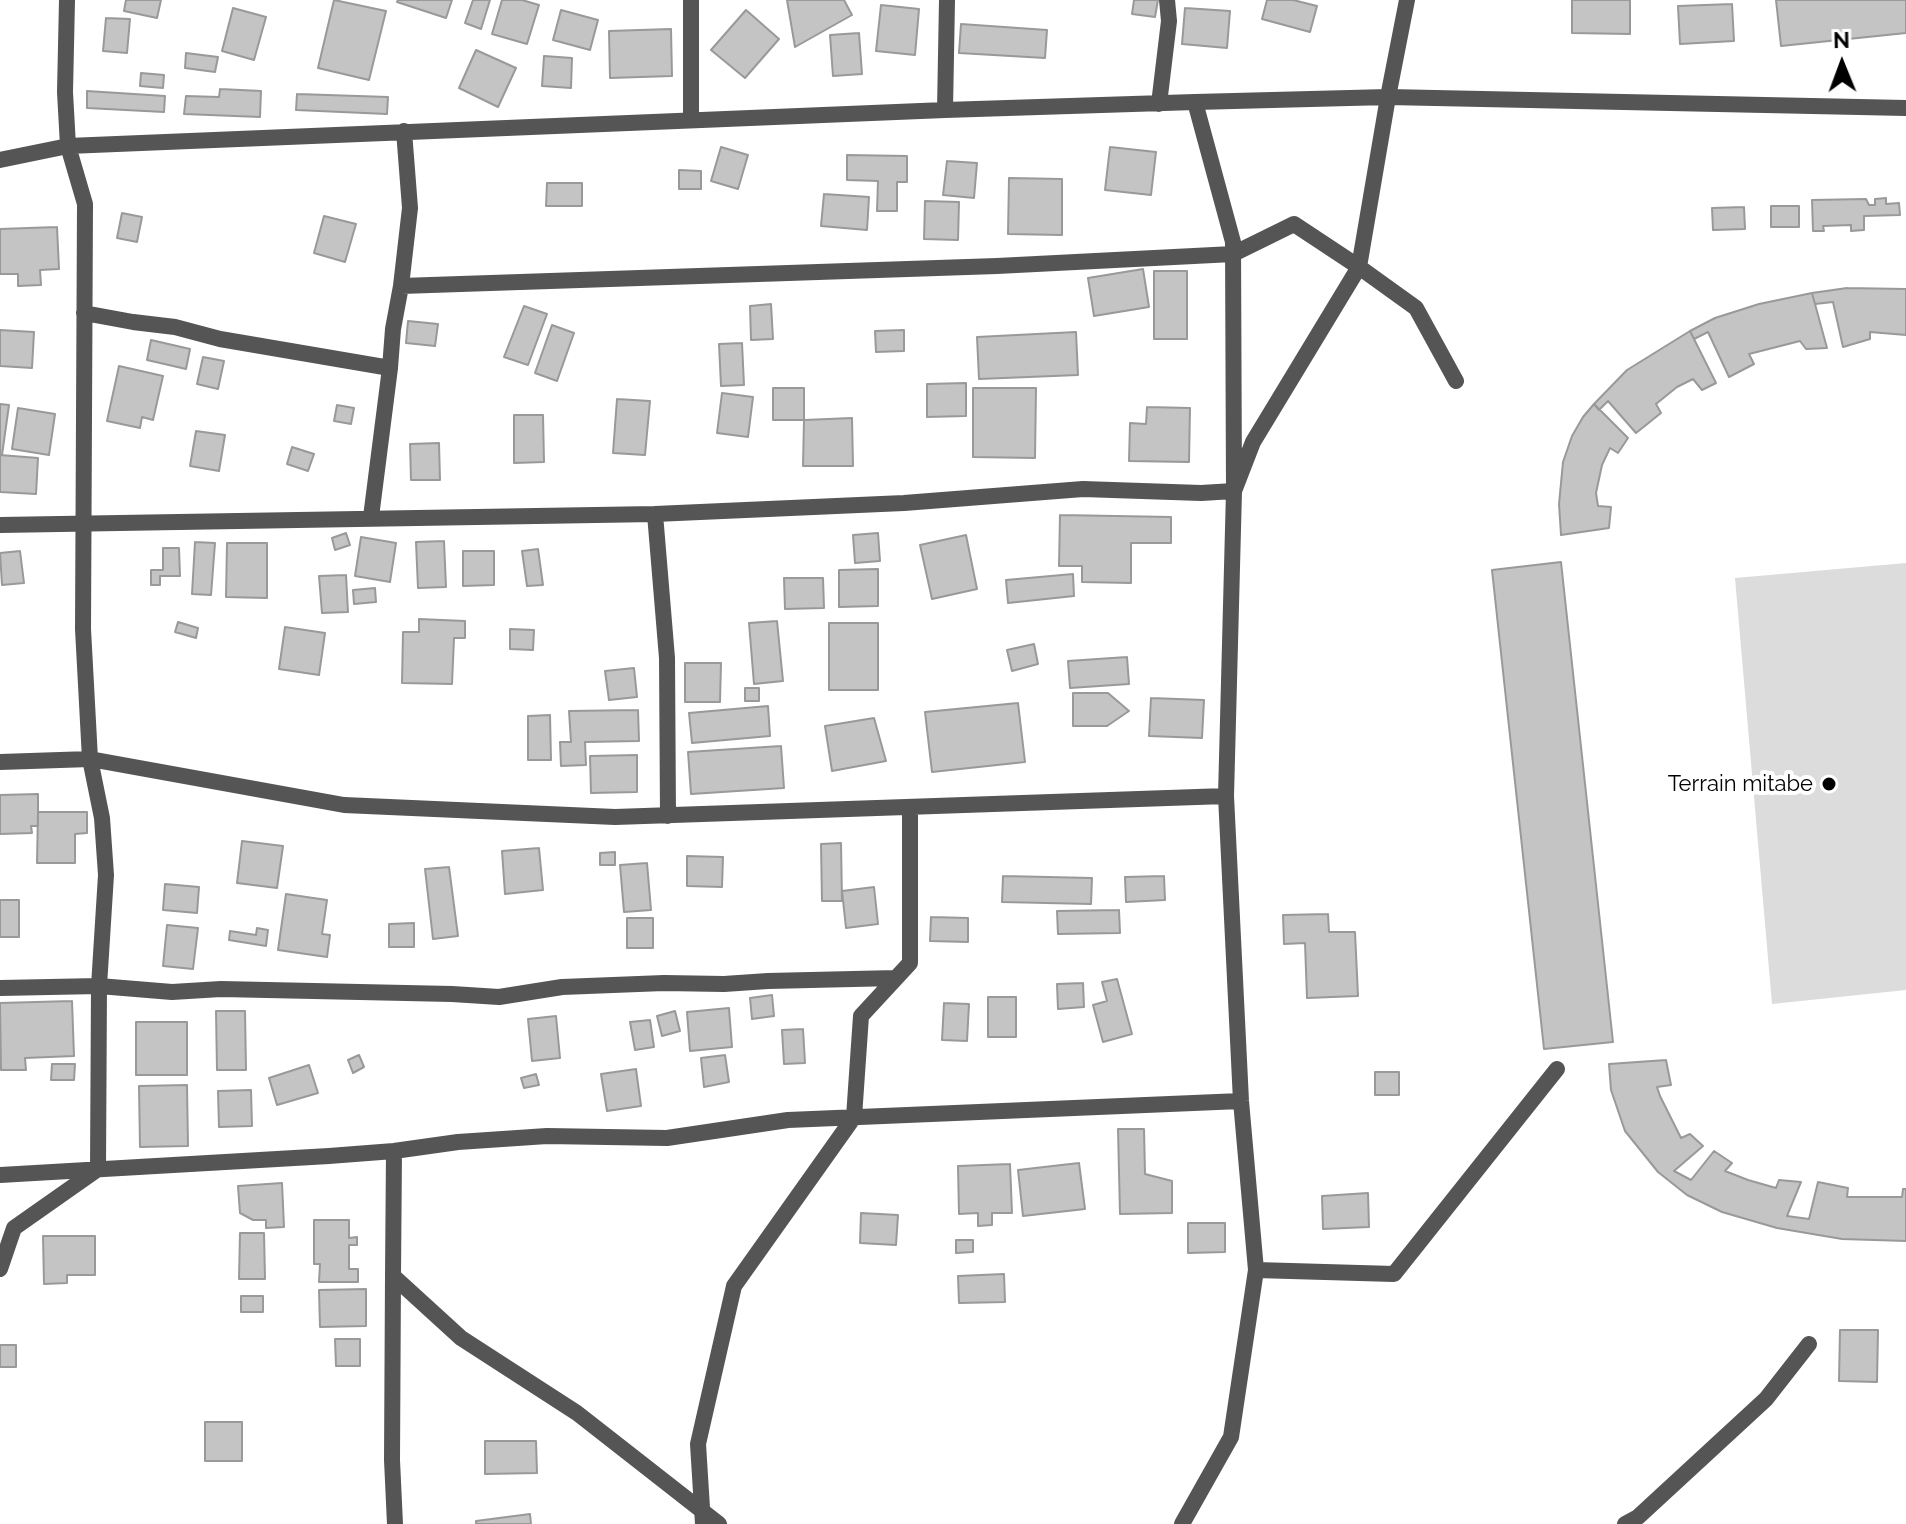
<!DOCTYPE html>
<style>
body{margin:0}
#map{position:relative;width:1906px;height:1524px;overflow:hidden;background:#fff;font-family:Raleway,sans-serif}
canvas{display:block}
.north{position:absolute;left:1802px;top:24px;width:80px;height:80px;-webkit-text-stroke:6px #fff;paint-order:stroke;rotate:359deg;font-size:22px;font-weight:700;line-height:32px;text-align:center;color:#000}
.north::after{content:'';display:block;margin:auto;width:28px;height:36px;background:#000;clip-path:polygon(50% 0,100% 100%,50% 72%,0 100%)}
</style>
<div id="map">
<canvas width="1906" height="1524"></canvas>
<div class="north">N</div>
</div>
<script>
const context = document.querySelector('canvas').getContext('2d');
context.lineJoin = 'round';
function fill(path, color) {
  context.fillStyle = color;
  context.fill(path, 'evenodd');
}
function shape(rows) {
  const path = new Path2D();
  for (const r of rows) {
    path.moveTo(r[0], r[1]);
    for (let i = 2; i < r.length; i += 2) path.lineTo(r[i], r[i + 1]);
  }
  return path;
}
function stroke(path, color, width, dash) {
  context.strokeStyle = color;
  context.lineWidth = width;
  context.lineCap = dash ? 'butt' : 'round';
  context.setLineDash(dash || []);
  context.stroke(path);
}
function drawText(font, color, halo, rows, align = 'center') {
  context.font = font + ' Raleway,sans-serif';
  context.lineWidth = 8;
  context.setLineDash([]);
  context.textBaseline = 'middle';
  context.strokeStyle = halo;
  context.fillStyle = color;
  for (const [text, x, y, turn = 0] of rows) {
    context.save();
    context.translate(x, y);
    context.rotate((+turn || 0) * Math.PI / 180);
    context.textAlign = isNaN(turn) ? turn : align;
    if (halo) context.strokeText(text, 0, 0);
    context.fillText(text, 0, 0);
    context.restore();
  }
}
fill(shape([
 [1906,563,1906,990,1772,1004,1735,578]
]), '#dcdcdc');
const building = shape([
 [126,0,161,0,157,18,124,11,126,0],
 [334,0,386,11,369,80,318,68,334,0],
 [398,0,452,0,446,18,397,2,398,0],
 [473,0,490,0,481,29,465,23,473,0],
 [502,0,522,0,539,5,527,44,492,34,502,0],
 [787,0,844,0,852,15,795,47,787,0],
 [1134,0,1158,0,1155,17,1132,14,1134,0],
 [1267,0,1293,0,1317,6,1310,32,1262,19,1267,0],
 [1572,0,1630,0,1630,34,1572,33,1572,0],
 [1776,0,1906,0,1906,33,1781,46,1776,0],
 [1732,4,1734,41,1680,44,1678,6,1732,4],
 [881,5,919,9,915,55,876,51,881,5],
 [233,8,266,17,254,60,222,51,233,8],
 [1185,8,1230,11,1227,48,1182,44,1185,8],
 [561,10,598,20,590,50,553,40,561,10],
 [746,10,779,39,745,78,711,50,746,10],
 [106,18,130,19,127,53,103,51,106,18],
 [961,24,1047,30,1045,58,959,53,961,24],
 [671,29,672,76,610,78,609,31,671,29],
 [859,33,862,74,833,76,830,35,859,33],
 [476,50,516,68,498,107,459,88,476,50],
 [186,53,218,57,215,72,185,68,186,53],
 [544,56,572,58,571,88,542,86,544,56],
 [141,73,164,75,163,88,140,86,141,73],
 [220,89,261,91,260,117,184,114,186,96,219,97,220,89],
 [87,91,165,96,164,112,87,108,87,91],
 [297,94,388,97,387,114,296,110,297,94],
 [721,147,748,155,738,189,711,181,721,147],
 [1110,147,1156,152,1151,195,1105,190,1110,147],
 [847,155,907,156,907,182,897,182,897,211,877,211,878,181,847,180,847,155],
 [947,161,977,163,974,198,943,195,947,161],
 [679,170,701,171,701,189,679,189,679,170],
 [1009,178,1062,179,1062,235,1008,234,1009,178],
 [547,183,582,183,582,206,546,206,547,183],
 [824,194,869,197,867,230,821,226,824,194],
 [1886,198,1886,204,1899,203,1900,215,1864,216,1864,230,1851,231,1851,225,1823,226,1824,231,1813,231,1812,200,1866,199,1869,205,1875,205,1875,199,1886,198],
 [925,201,959,202,958,240,924,239,925,201],
 [1771,206,1799,206,1799,227,1771,227,1771,206],
 [1744,207,1745,229,1713,230,1712,208,1744,207],
 [122,213,142,217,137,242,117,238,122,213],
 [324,216,356,224,345,262,314,253,324,216],
 [57,227,59,269,40,270,41,285,18,286,18,274,0,274,0,229,57,227],
 [1143,269,1149,307,1094,316,1088,278,1143,269],
 [1154,271,1187,271,1187,339,1154,339,1154,271],
 [1847,288,1906,289,1906,335,1870,332,1870,339,1843,347,1833,302,1815,304,1812,293,1847,288],
 [1812,293,1827,348,1806,349,1800,341,1749,354,1754,364,1729,377,1708,332,1694,339,1690,331,1715,318,1759,304,1812,293],
 [771,304,773,339,751,340,750,306,771,304],
 [524,306,547,314,528,365,504,357,524,306],
 [408,321,438,324,435,346,406,343,408,321],
 [552,325,574,333,557,381,535,373,552,325],
 [0,330,34,332,32,368,0,366,0,330],
 [904,330,904,351,876,352,875,331,904,330],
 [1690,331,1716,383,1702,390,1693,379,1677,387,1656,404,1661,413,1636,433,1608,401,1599,410,1594,404,1627,370,1690,331],
 [1076,332,1078,375,979,379,977,337,1076,332],
 [151,340,190,349,186,369,147,360,151,340],
 [742,343,744,385,721,386,719,344,742,343],
 [203,357,224,361,218,389,197,384,203,357],
 [119,366,163,376,153,420,142,417,140,428,107,421,119,366],
 [966,383,966,416,927,417,927,384,966,383],
 [773,388,804,388,804,420,773,420,773,388],
 [973,388,1036,388,1035,458,973,457,973,388],
 [722,393,753,397,748,437,717,433,722,393],
 [617,399,650,401,645,455,613,453,617,399],
 [0,404,9,405,2,455,0,455,0,404],
 [1594,404,1628,438,1618,453,1610,448,1602,465,1596,493,1598,506,1611,507,1609,528,1561,535,1559,504,1563,462,1572,436,1583,417,1594,404],
 [337,405,354,408,351,424,334,421,337,405],
 [1147,407,1190,408,1189,462,1129,461,1130,423,1146,424,1147,407],
 [18,408,55,414,49,455,12,449,18,408],
 [514,415,543,415,544,462,514,463,514,415],
 [852,418,853,466,803,466,804,420,852,418],
 [196,431,225,435,219,471,190,466,196,431],
 [439,443,440,480,411,480,410,444,439,443],
 [292,447,314,454,308,471,287,464,292,447],
 [0,455,38,458,36,494,0,492,0,455],
 [1060,515,1171,517,1171,543,1131,543,1131,583,1082,582,1082,566,1059,566,1060,515],
 [346,533,350,545,335,550,332,538,346,533],
 [878,533,880,561,855,563,853,535,878,533],
 [966,535,977,589,932,599,920,545,966,535],
 [361,537,396,543,390,582,355,576,361,537],
 [444,541,446,587,418,588,416,542,444,541],
 [195,542,215,543,211,595,192,594,195,542],
 [227,543,267,543,267,598,226,597,227,543],
 [163,548,179,548,180,576,160,576,160,585,151,585,151,570,163,570,163,548],
 [538,549,543,585,527,586,522,551,538,549],
 [20,551,24,583,2,585,0,553,20,551],
 [463,551,494,551,494,585,463,586,463,551],
 [1561,562,1613,1042,1544,1049,1492,570,1561,562],
 [878,569,878,606,839,607,839,570,878,569],
 [1073,574,1074,596,1008,603,1006,580,1073,574],
 [346,575,348,612,322,613,319,576,346,575],
 [784,578,823,578,824,608,785,609,784,578],
 [375,588,376,602,354,604,353,590,375,588],
 [419,619,465,621,465,638,454,638,452,684,402,683,403,632,419,632,419,619],
 [777,621,783,681,754,684,749,623,777,621],
 [178,622,198,628,196,638,175,632,178,622],
 [829,623,878,623,878,690,829,690,829,623],
 [285,627,325,633,319,675,279,669,285,627],
 [510,629,534,630,533,650,510,649,510,629],
 [1034,644,1038,664,1012,671,1007,650,1034,644],
 [1127,657,1129,684,1070,688,1068,661,1127,657],
 [685,663,721,663,720,702,685,702,685,663],
 [634,668,637,697,609,700,605,671,634,668],
 [745,688,759,688,759,701,745,701,745,688],
 [1073,693,1108,693,1129,711,1107,726,1073,726,1073,693],
 [1151,698,1204,700,1202,738,1149,736,1151,698],
 [1018,703,1025,762,932,772,925,712,1018,703],
 [768,706,770,736,692,743,689,713,768,706],
 [638,710,639,741,585,742,586,765,561,766,560,742,571,742,569,711,638,710],
 [550,715,551,760,528,760,528,716,550,715],
 [874,718,886,761,832,771,825,726,874,718],
 [781,746,784,788,691,794,688,752,781,746],
 [637,755,637,792,591,793,590,756,637,755],
 [38,794,38,826,31,826,32,833,0,834,0,795,38,794],
 [38,812,87,812,87,833,75,834,75,863,37,863,38,812],
 [242,841,283,846,277,888,237,883,242,841],
 [841,843,842,901,822,901,821,844,841,843],
 [539,848,543,890,505,894,502,851,539,848],
 [615,852,615,865,600,865,600,853,615,852],
 [687,856,723,857,722,887,687,886,687,856],
 [647,863,651,910,624,912,620,865,647,863],
 [449,867,458,936,433,939,425,869,449,867],
 [1003,876,1092,878,1091,904,1002,902,1003,876],
 [1164,876,1165,900,1126,902,1125,877,1164,876],
 [165,884,199,887,197,913,163,910,165,884],
 [874,887,878,924,846,928,842,891,874,887],
 [286,894,327,900,322,934,330,935,327,957,278,950,286,894],
 [0,900,19,900,19,937,0,937,0,900],
 [1119,910,1120,933,1058,934,1057,911,1119,910],
 [1328,914,1329,932,1355,932,1358,996,1307,998,1305,943,1284,944,1283,915,1328,914],
 [931,917,968,918,968,942,930,941,931,917],
 [627,918,653,918,653,948,627,948,627,918],
 [414,923,414,947,389,947,389,924,414,923],
 [167,925,198,928,193,969,163,966,167,925],
 [257,928,268,930,266,946,229,940,230,931,256,935,257,928],
 [1117,979,1132,1034,1103,1042,1093,1005,1107,1001,1102,982,1117,979],
 [1083,983,1084,1007,1058,1009,1057,984,1083,983],
 [772,995,774,1016,752,1019,750,998,772,995],
 [988,997,1016,997,1016,1037,988,1037,988,997],
 [72,1001,74,1056,25,1058,26,1070,1,1070,0,1003,72,1001],
 [944,1003,969,1004,967,1041,942,1040,944,1003],
 [729,1008,732,1047,690,1051,687,1012,729,1008],
 [216,1011,245,1011,246,1070,217,1070,216,1011],
 [675,1011,680,1031,662,1036,657,1016,675,1011],
 [556,1016,560,1058,532,1061,528,1019,556,1016],
 [650,1020,654,1047,635,1050,630,1022,650,1020],
 [136,1022,187,1022,187,1075,136,1075,136,1022],
 [803,1029,805,1063,784,1064,782,1030,803,1029],
 [359,1055,364,1067,353,1073,348,1060,359,1055],
 [725,1055,729,1082,704,1087,701,1058,725,1055],
 [1666,1060,1671,1085,1657,1087,1660,1096,1681,1138,1690,1134,1703,1146,1674,1171,1691,1180,1714,1151,1732,1163,1725,1171,1748,1180,1776,1188,1779,1180,1801,1182,1787,1216,1809,1219,1818,1182,1848,1188,1847,1197,1902,1197,1903,1189,1906,1189,1906,1241,1842,1239,1777,1228,1722,1212,1687,1195,1658,1172,1625,1131,1611,1090,1609,1064,1666,1060],
 [52,1064,75,1064,74,1080,51,1080,52,1064],
 [309,1065,318,1093,277,1105,269,1078,309,1065],
 [636,1069,641,1106,607,1111,601,1074,636,1069],
 [1375,1072,1399,1072,1399,1095,1375,1095,1375,1072],
 [536,1074,539,1085,524,1088,521,1078,536,1074],
 [187,1085,188,1146,140,1147,139,1086,187,1085],
 [251,1090,252,1126,219,1127,218,1091,251,1090],
 [1118,1129,1144,1129,1145,1174,1172,1181,1172,1213,1120,1214,1118,1129],
 [1079,1163,1085,1209,1023,1216,1018,1170,1079,1163],
 [1010,1164,1012,1213,992,1213,992,1225,978,1226,978,1213,959,1214,958,1166,1010,1164],
 [282,1183,284,1227,266,1228,266,1220,253,1220,240,1213,238,1186,282,1183],
 [1368,1193,1369,1227,1323,1229,1322,1196,1368,1193],
 [861,1213,898,1215,896,1245,860,1243,861,1213],
 [314,1220,349,1220,349,1238,357,1237,357,1245,349,1245,349,1269,358,1269,358,1282,319,1282,320,1264,314,1264,314,1220],
 [1188,1223,1225,1223,1225,1252,1188,1253,1188,1223],
 [240,1233,264,1233,265,1279,239,1279,240,1233],
 [43,1236,95,1236,95,1275,67,1275,67,1283,44,1284,43,1236],
 [956,1240,973,1240,973,1252,956,1253,956,1240],
 [1004,1274,1005,1302,959,1303,958,1276,1004,1274],
 [366,1289,366,1326,320,1327,319,1290,366,1289],
 [241,1296,263,1296,263,1312,241,1312,241,1296],
 [1840,1330,1878,1330,1877,1382,1839,1381,1840,1330],
 [335,1339,360,1339,360,1366,336,1366,335,1339],
 [0,1345,16,1345,16,1367,0,1367,0,1345],
 [205,1422,242,1422,242,1461,205,1461,205,1422],
 [485,1441,536,1441,537,1473,485,1474,485,1441],
 [530,1514,531,1524,476,1524,476,1521,530,1514]
]);
fill(building, '#c4c4c4');
stroke(building, '#999', 2);
stroke(shape([
 [1195,102,1233,242,1234,491,1226,796,1241,1101,1256,1270],
 [1159,104,1169,21,1167,0],
 [945,110,947,0],
 [691,120,691,0],
 [0,160,68,146,945,110,1195,102,1388,97,1906,108],
 [401,286,997,266,1233,254,1294,224,1359,267,1416,308,1456,381],
 [84,313,133,322,175,327,220,339,390,368],
 [655,514,667,658,668,816],
 [371,517,390,368,393,329,401,286,410,208,404,131],
 [0,525,655,514,904,503,1083,489,1201,493,1234,491,1253,442,1359,267,1388,97,1407,0],
 [0,762,90,759,344,805,615,817,1226,796],
 [0,988,99,986,172,992,221,989,452,994,499,997,562,987,664,983,724,984,768,981,896,978],
 [394,1151,393,1276,461,1338,577,1413,719,1524],
 [0,1175,329,1156,394,1151,458,1142,547,1136,667,1138,788,1120,1241,1101],
 [0,1269,14,1228,98,1169,99,986,106,875,102,818,90,759,83,629,85,204,68,146,65,92,67,0],
 [393,1276,392,1460,395,1524],
 [703,1524,698,1444,734,1286,854,1117,861,1016,910,963,910,808],
 [1182,1524,1231,1437,1256,1270,1394,1274,1557,1069],
 [1625,1524,1638,1517,1766,1399,1809,1344]
]), '#555', 16);
for (const [x, y, r, color] of [
 [1829,784,8,"#000"]
]) {
  const dot = new Path2D();
  dot.arc(x, y, r, 0, 2 * Math.PI);
  context.fillStyle = color;
  context.fill(dot);
  stroke(dot, '#fff', 3);
}
drawText('22px', '#000', '#fff', [
 ["Terrain mitabe",1813,784]
], 'right');
</script>
